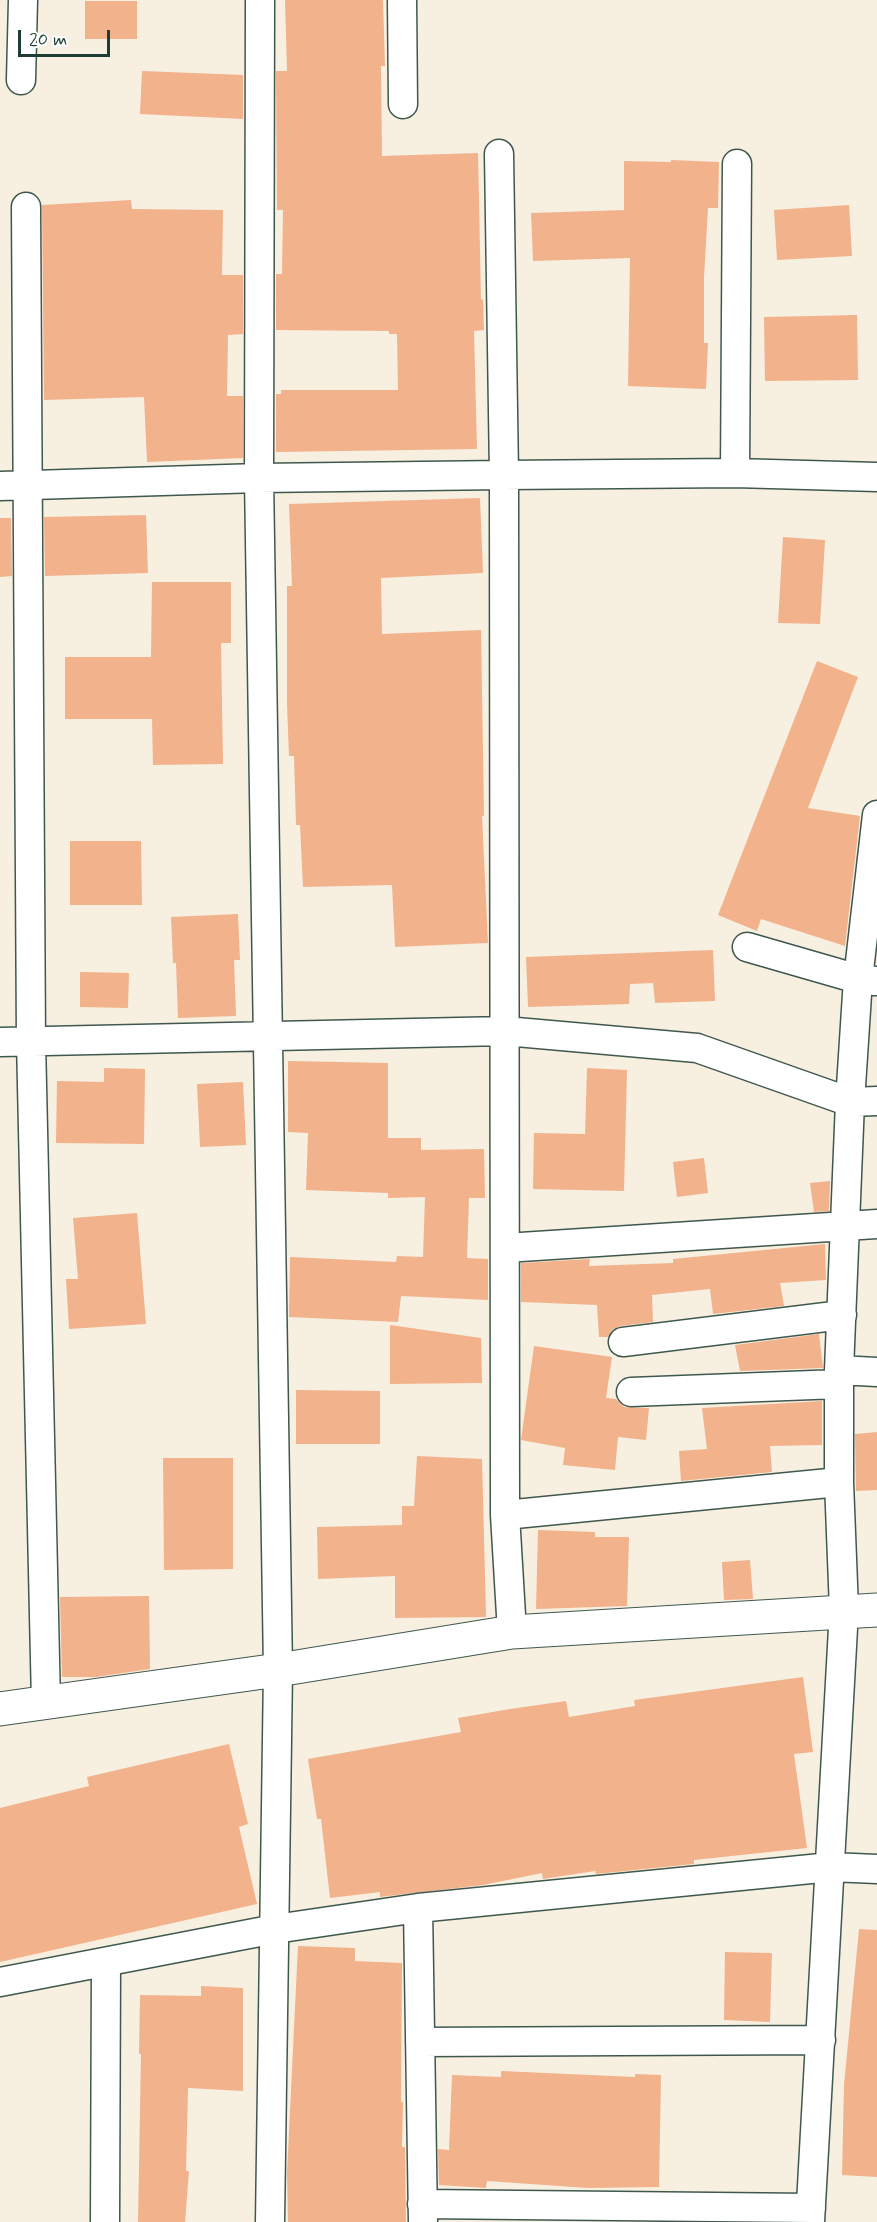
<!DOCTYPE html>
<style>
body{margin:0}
#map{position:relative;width:877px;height:2222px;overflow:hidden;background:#f7efe0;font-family:Mynerve,sans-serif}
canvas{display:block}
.scale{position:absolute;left:18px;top:30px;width:92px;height:27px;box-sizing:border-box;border:3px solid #1f3d34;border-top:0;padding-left:8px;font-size:18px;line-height:21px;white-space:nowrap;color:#1f3d34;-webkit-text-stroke:4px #fff;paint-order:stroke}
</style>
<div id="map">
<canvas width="877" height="2222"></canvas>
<div class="scale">20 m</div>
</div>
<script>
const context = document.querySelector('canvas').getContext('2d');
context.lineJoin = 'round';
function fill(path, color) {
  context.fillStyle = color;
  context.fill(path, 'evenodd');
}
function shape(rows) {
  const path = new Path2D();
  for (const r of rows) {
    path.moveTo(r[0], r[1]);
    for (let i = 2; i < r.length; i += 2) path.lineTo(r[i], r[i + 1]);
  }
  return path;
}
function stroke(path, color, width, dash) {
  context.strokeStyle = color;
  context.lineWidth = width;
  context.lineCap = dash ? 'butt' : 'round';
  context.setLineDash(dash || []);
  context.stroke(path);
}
fill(shape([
 [285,0,383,0,385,66,381,66,382,156,478,153,481,300,483,299,484,330,474,331,477,449,276,452,276,394,281,394,281,390,398,390,397,334,389,334,389,331,276,330,276,274,282,274,283,210,277,210,276,71,287,71],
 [85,1,137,1,137,39,85,39],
 [142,71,243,75,243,119,140,114],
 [671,160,719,162,718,208,708,208,704,277,704,343,708,343,706,389,628,386,630,258,533,261,531,213,624,210,624,161,671,162],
 [131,200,132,209,223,210,222,275,243,275,243,334,228,335,227,396,243,396,243,458,147,462,144,397,44,400,42,205],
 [849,205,852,256,777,260,774,210],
 [857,315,858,380,765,381,764,317],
 [480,498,483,573,381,578,382,634,481,630,484,816,482,816,488,943,395,947,392,885,303,887,300,825,296,825,294,756,289,756,287,704,287,586,292,586,289,504],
 [146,515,148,573,45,576,44,517],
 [0,518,11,518,12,576,0,577],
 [783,537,825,540,820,624,778,623],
 [152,582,231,582,231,643,221,643,223,764,153,765,152,719,65,719,65,657,151,657],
 [817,661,858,677,808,808,860,816,845,946,761,919,757,931,718,915],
 [70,841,141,841,142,905,70,905],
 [238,914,240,960,234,960,236,1016,178,1018,176,963,173,963,171,917],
 [713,950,715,1001,655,1003,653,983,630,984,629,1004,528,1007,526,957],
 [80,972,129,973,128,1008,80,1007],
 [288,1061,388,1063,388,1138,421,1138,421,1150,484,1149,485,1198,469,1198,467,1258,488,1259,488,1300,401,1296,398,1322,289,1317,290,1257,396,1262,397,1256,423,1257,425,1197,388,1198,388,1193,306,1190,308,1133,288,1132],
 [104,1068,145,1069,144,1144,56,1143,57,1081,104,1082],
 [587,1068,627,1070,624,1191,533,1189,534,1133,585,1134],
 [243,1082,246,1145,200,1147,197,1084],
 [704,1158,708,1193,677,1197,673,1162],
 [830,1181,829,1211,814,1212,810,1183],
 [137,1213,146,1324,69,1329,66,1279,78,1279,73,1218],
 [825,1244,826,1280,780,1283,784,1306,713,1314,710,1289,652,1295,653,1322,620,1326,613,1329,608,1337,599,1337,597,1305,521,1302,521,1263,590,1259,589,1266,673,1263,673,1259],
 [390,1325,481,1338,482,1383,390,1384],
 [819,1334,823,1368,740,1371,735,1345],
 [534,1346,612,1357,606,1398,616,1399,624,1407,649,1408,646,1440,618,1437,615,1470,563,1465,565,1448,521,1440],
 [296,1390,380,1391,380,1444,296,1444],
 [822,1401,822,1445,770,1446,772,1472,681,1481,679,1451,707,1449,702,1408],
 [877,1432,877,1490,856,1491,855,1434],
 [417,1456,482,1459,486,1617,395,1618,395,1576,318,1579,317,1527,402,1525,402,1506,414,1506],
 [163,1458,233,1458,233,1569,164,1570],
 [538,1530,595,1532,595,1537,629,1537,627,1606,536,1609],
 [750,1560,753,1599,724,1600,722,1562],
 [149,1596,150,1669,96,1677,62,1677,60,1597],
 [803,1677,813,1752,794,1754,807,1848,694,1860,694,1864,596,1874,595,1871,543,1879,542,1873,483,1885,380,1897,380,1892,330,1898,321,1819,317,1819,308,1759,461,1732,458,1718,510,1709,566,1701,569,1717,635,1706,634,1700],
 [229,1744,248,1824,239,1827,257,1904,0,1962,0,1808,89,1786,87,1777],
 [859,1929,877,1930,877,2177,842,2175,844,2085],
 [298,1946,355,1948,355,1961,402,1963,401,2102,403,2102,402,2147,405,2147,406,2222,288,2222,287,2173],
 [725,1952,772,1953,770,2022,724,2020],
 [201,1986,243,1988,243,2091,188,2088,186,2171,189,2171,185,2222,138,2222,141,2054,139,2054,140,1995,201,1996],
 [501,2071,635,2077,635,2074,661,2075,659,2187,588,2188,487,2181,486,2188,439,2185,438,2149,449,2150,452,2075,501,2077]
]), '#f2b28c');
const minor = shape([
 [260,0,259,478,278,1670,270,2222],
 [402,0,403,104],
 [21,80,23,0],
 [499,154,504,475,505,1515,512,1632],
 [26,207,31,1041,46,1703],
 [735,473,737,164],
 [0,486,259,478,504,475,735,473,877,477],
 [747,947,858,979,875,981],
 [0,1042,505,1031,697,1048,850,1102,877,1101],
 [505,1248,877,1224],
 [623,1342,842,1315],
 [839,1370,877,1372],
 [631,1392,839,1384],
 [505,1515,839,1482],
 [418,1908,423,2222],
 [0,1982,275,1929,418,1908,831,1867,877,1869],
 [420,2042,821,2040],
 [422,2204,811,2208],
 [105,2222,106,1962],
 [810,2222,844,1610,839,1482,839,1370,850,1102,858,979,877,815]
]);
const tertiary = shape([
 [0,1709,278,1670,512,1632,877,1610]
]);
stroke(minor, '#3f584e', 31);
stroke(tertiary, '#3f584e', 35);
stroke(minor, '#fff', 28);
stroke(tertiary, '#fff', 33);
</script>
